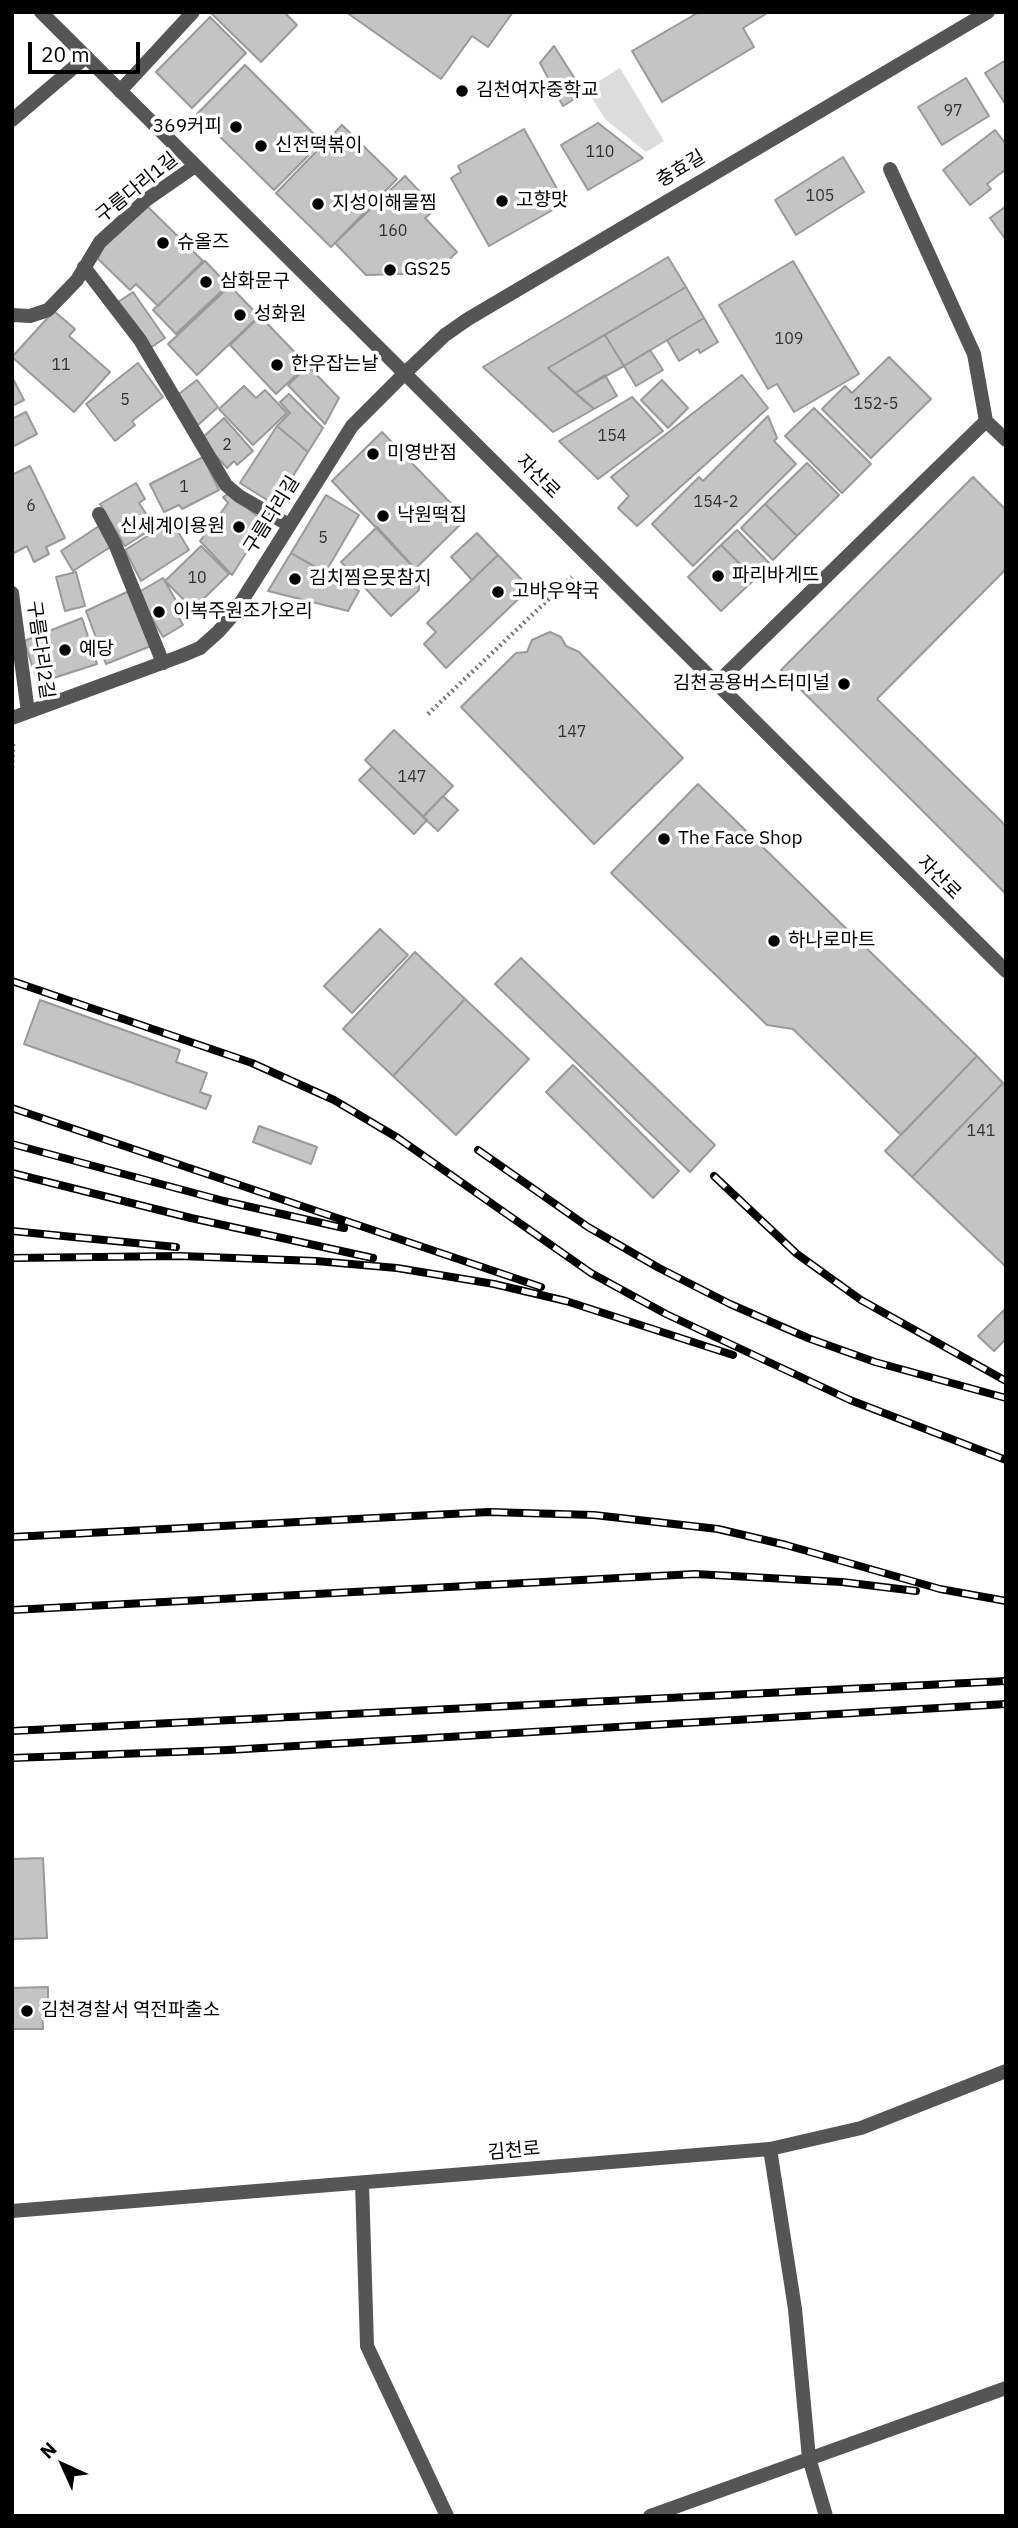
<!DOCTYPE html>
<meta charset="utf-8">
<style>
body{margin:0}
#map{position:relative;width:1018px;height:2528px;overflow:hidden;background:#fff;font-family:"IBM Plex Sans",sans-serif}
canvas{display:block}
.frame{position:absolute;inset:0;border:14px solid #000;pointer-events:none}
.north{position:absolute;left:28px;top:2430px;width:70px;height:70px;-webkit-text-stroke:5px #fff;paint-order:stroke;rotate:315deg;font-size:19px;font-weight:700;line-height:28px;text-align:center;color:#000}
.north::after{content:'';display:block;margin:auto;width:24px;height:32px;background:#000;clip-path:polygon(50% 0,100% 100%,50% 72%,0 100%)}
.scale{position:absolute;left:28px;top:42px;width:112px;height:32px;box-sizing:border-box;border:4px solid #000;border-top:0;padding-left:9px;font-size:21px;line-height:24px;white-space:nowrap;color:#000;-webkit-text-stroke:5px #fff;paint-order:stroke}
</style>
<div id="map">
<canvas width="1018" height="2528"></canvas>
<div class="frame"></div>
<div class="north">N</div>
<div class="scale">20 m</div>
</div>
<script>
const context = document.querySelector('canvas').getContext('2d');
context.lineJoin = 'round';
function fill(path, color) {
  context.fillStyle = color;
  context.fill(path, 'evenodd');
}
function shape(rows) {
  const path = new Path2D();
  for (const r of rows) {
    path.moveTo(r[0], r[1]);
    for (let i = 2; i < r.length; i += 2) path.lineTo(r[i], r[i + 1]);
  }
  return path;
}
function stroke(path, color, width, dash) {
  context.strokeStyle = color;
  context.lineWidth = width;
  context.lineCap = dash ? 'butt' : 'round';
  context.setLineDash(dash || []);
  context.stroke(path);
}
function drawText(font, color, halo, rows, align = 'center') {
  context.font = font + ' "IBM Plex Sans","Noto Sans KR",sans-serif';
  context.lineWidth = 7;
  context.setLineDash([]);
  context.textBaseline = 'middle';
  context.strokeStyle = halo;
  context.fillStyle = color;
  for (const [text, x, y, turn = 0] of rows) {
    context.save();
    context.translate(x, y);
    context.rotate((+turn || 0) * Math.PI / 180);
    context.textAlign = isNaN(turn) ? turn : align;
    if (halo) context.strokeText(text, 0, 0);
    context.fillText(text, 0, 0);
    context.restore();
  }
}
fill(shape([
 [620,68,664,141,646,152,606,120,586,89]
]), '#dcdcdc');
const building = shape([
 [210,12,284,12,297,25,261,62,210,12],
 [346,12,513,12,488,47,472,36,441,79,346,12],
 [699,12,769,12,743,28,754,47,662,102,632,51,699,12],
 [210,17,246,53,192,108,156,72,210,17],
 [554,46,584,93,563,106,540,63,554,46],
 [1006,60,1006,105,985,73,1006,60],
 [245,65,322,142,274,190,197,114,245,65],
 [966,78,989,116,942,145,918,107,966,78],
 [598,123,643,158,588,190,561,145,598,123],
 [342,125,397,179,331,247,276,193,342,125],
 [524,129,565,203,489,246,451,178,461,172,458,166,524,129],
 [995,130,1006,144,1006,169,987,184,991,189,970,205,943,170,995,130],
 [843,157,864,192,796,235,775,200,843,157],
 [405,176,436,209,425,218,457,252,435,273,366,275,335,243,405,176],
 [144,203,203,261,158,306,136,284,130,290,93,254,144,203],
 [1006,206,1006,240,990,218,1006,206],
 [668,257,686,287,548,368,594,409,553,432,483,367,668,257],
 [205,261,228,285,176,334,153,310,205,261],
 [793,261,859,374,794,412,777,384,768,389,719,305,793,261],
 [230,286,259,316,197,375,168,344,230,286],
 [686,287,704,318,624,366,605,335,686,287],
 [133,292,165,338,150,348,118,302,133,292],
 [54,311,75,329,69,336,110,372,74,412,12,357,54,311],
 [260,316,307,365,276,394,230,345,260,316],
 [704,318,718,342,700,353,698,349,679,361,667,340,704,318],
 [605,335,624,366,575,393,548,368,605,335],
 [650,350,663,370,636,386,624,366,650,350],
 [889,357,931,399,871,458,822,409,845,386,852,393,889,357],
 [138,363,163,397,132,421,135,425,115,441,86,404,138,363],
 [308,366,339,398,325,424,288,385,308,366],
 [605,375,617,396,594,409,575,393,605,375],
 [742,375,768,408,637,526,618,508,629,496,611,477,742,375],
 [12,377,24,400,12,406,12,377],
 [197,380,218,407,198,425,176,396,197,380],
 [662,380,688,408,668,428,641,400,662,380],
 [244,386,256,398,265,390,287,413,253,445,219,409,244,386],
 [289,394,323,428,308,452,277,426,290,413,280,402,289,394],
 [632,397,663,431,598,479,559,441,632,397],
 [814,408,871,464,842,493,785,436,814,408],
 [26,412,37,434,12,447,12,419,26,412],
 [768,416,777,438,774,441,796,464,693,566,652,524,699,477,703,481,768,416],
 [224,418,253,451,237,465,234,461,227,468,201,439,224,418],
 [277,426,308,452,275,505,240,483,277,426],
 [382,432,466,519,415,569,332,481,382,432],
 [203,457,219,490,182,509,179,505,164,512,150,484,203,457],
 [807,463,839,495,797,536,765,504,807,463],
 [30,466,65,538,46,547,49,554,34,562,27,546,12,554,12,475,30,466],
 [973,477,1006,510,1006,569,877,699,1006,826,1006,894,781,670,973,477],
 [136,483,145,499,139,503,155,527,125,546,100,504,136,483],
 [230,493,265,523,232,575,200,541,228,503,223,497,230,493],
 [326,495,359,515,325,573,291,553,326,495],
 [765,504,797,536,773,560,741,528,765,504],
 [174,525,189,550,141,581,125,550,160,528,163,532,174,525],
 [99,526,112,546,73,571,61,551,99,526],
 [377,527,419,573,419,590,391,616,341,562,377,527],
 [737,530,770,564,755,579,721,545,737,530],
 [477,533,498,555,472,580,451,557,477,533],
 [721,545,755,579,721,611,688,577,721,545],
 [201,546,229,574,193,609,165,581,201,546],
 [291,553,359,591,348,611,268,591,291,553],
 [498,555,530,588,446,668,424,644,436,632,427,623,498,555],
 [76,572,85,606,65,611,56,577,76,572],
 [163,578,179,606,174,609,183,625,163,637,137,593,163,578],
 [129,591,151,646,106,664,86,611,129,591],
 [82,618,97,664,38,683,24,641,82,618],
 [550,632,561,637,566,646,579,652,683,758,594,844,461,707,516,653,527,652,532,640,550,632],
 [394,730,453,786,423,817,365,760,394,730],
 [372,767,427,820,414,834,359,780,372,767],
 [698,784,977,1056,901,1135,793,1029,767,1025,611,873,698,784],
 [443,796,458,810,438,831,423,817,443,796],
 [380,929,408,955,352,1013,324,986,380,929],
 [415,952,465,999,393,1076,343,1029,415,952],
 [521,958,715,1145,690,1172,495,984,521,958],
 [465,999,529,1059,456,1135,393,1076,465,999],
 [40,1000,180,1050,176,1062,207,1073,200,1092,211,1096,206,1109,24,1044,40,1000],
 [977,1056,1003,1083,912,1177,885,1151,977,1056],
 [573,1065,679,1171,653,1198,546,1092,573,1065],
 [1003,1083,1006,1085,1006,1267,912,1177,1003,1083],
 [259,1126,317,1147,311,1164,253,1142,259,1126],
 [1004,1310,1006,1339,994,1351,978,1336,1004,1310],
 [43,1858,47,1938,12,1939,12,1859,43,1858],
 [48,1987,48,2008,42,2008,43,2029,12,2029,12,1988,48,1987]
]);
fill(building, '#c4c4c4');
stroke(building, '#999', 2);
stroke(shape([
 [428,714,572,577],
 [12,768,13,744]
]), '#777', 4.5, [2, 3.5]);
stroke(shape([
 [120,91,193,12],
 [890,169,974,354,986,421],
 [84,267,140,340,226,485,239,496,289,525],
 [12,315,30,316,48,310,77,280,100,242,146,200,195,166],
 [99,514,115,544,163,663],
 [717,683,986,421,1006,440]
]), '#555', 14);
stroke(shape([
 [12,120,86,57],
 [12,593,28,712],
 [12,718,181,656,200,648,218,632,233,615,352,426,405,373],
 [770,2149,795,2309,809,2458,826,2516],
 [362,2183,367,2346,447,2516],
 [650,2516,1006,2388]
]), '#555', 14);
stroke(shape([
 [41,12,1006,971],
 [405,373,445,335,468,319,988,12],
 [12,2211,770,2149,861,2128,1006,2071]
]), '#555', 14);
const rail = shape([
 [12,981,252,1063,334,1100,398,1138,591,1273,666,1314,850,1400,1006,1460],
 [12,1108,541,1287],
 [12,1144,224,1201,344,1228],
 [478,1150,588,1227,659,1268,730,1304,808,1338,875,1362,1006,1398],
 [12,1173,191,1218,373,1258],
 [714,1176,797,1254,861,1300,1006,1381],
 [12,1231,176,1247],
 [12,1258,180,1256,316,1261,397,1268,494,1284,566,1301,733,1355],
 [12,1537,489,1512,594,1515,718,1529,786,1545,940,1589,1006,1601],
 [12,1610,695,1574,842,1582,916,1591],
 [12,1731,1006,1681],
 [12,1758,228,1750,1006,1704]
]);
stroke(rail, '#000', 8);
stroke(rail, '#fff', 5, [16]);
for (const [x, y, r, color] of [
 [462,91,7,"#000"],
 [236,127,7,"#000"],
 [261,146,7,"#000"],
 [502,201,7,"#000"],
 [318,204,7,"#000"],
 [163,243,7,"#000"],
 [390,270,7,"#000"],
 [206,282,7,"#000"],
 [240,315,7,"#000"],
 [277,365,7,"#000"],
 [373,454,7,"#000"],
 [383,516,7,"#000"],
 [239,527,7,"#000"],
 [718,576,7,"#000"],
 [295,579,7,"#000"],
 [498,592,7,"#000"],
 [159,612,7,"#000"],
 [65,650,7,"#000"],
 [844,684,7,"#000"],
 [664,839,7,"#000"],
 [774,941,7,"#000"],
 [27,2011,7,"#000"]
]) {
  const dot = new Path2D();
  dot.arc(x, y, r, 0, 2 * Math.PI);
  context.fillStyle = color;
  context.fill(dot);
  stroke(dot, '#fff', 2.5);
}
drawText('16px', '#313131', null, [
 ["97",953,111],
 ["110",600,152],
 ["105",820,196],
 ["160",393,231],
 ["109",789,339],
 ["11",61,365],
 ["5",125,400],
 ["152-5",876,404],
 ["154",612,436],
 ["2",227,445],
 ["1",184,487],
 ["154-2",716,502],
 ["6",31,506],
 ["5",323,538],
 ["10",197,578],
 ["147",572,732],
 ["147",412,777],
 ["141",981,1131]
]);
drawText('19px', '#000', '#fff', [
 ["김천여자중학교",476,91],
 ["369커피",222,127,"right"],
 ["신전떡볶이",275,146],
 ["고향맛",516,201],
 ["지성이해물찜",332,204],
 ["슈올즈",177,243],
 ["GS25",404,270],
 ["삼화문구",220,282],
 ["성화원",254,315],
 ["한우잡는날",291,365],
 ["미영반점",387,454],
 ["낙원떡집",397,516],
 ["신세계이용원",225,527,"right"],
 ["파리바게뜨",732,576],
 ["김치찜은못참지",309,579],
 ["고바우약국",512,592],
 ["이복주원조가오리",173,612],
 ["예당",79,650],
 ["김천공용버스터미널",830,684,"right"],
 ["The Face Shop",678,839],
 ["하나로마트",788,941],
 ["김천경찰서 역전파출소",41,2011]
], 'left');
drawText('19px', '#000', '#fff', [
 ["충효길",681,169,-31],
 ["구름다리1길",137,188,-39],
 ["자산로",538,477,45],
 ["구름다리길",272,515,-58],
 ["구름다리2길",40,650,82],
 ["자산로",939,878,45],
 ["김천로",514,2151,-5]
]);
</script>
